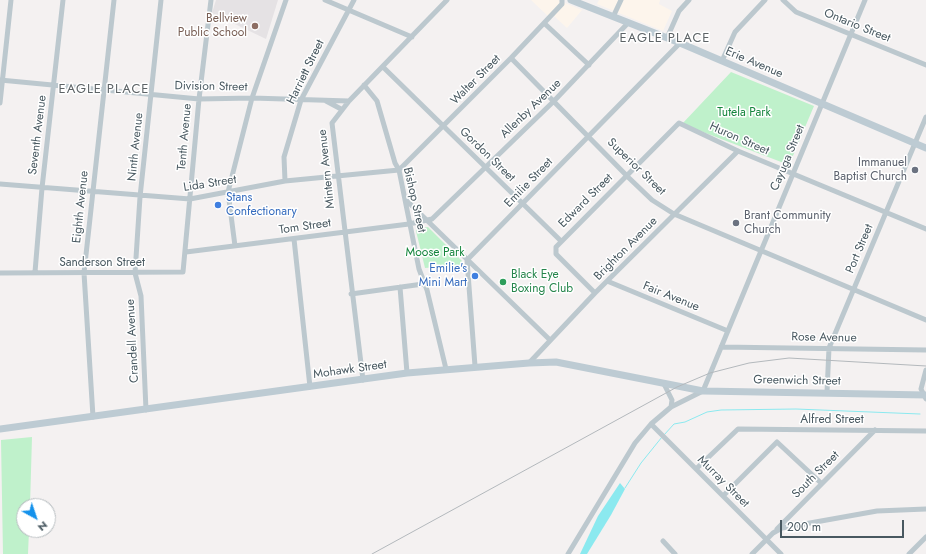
<!DOCTYPE html>
<style>
body{margin:0}
#map{position:relative;width:926px;height:554px;overflow:hidden;background:#f4f1f1;font-family:Jost,sans-serif}
canvas{display:block}
.north{position:absolute;left:16px;top:498px;width:40px;height:40px;box-sizing:border-box;background:#fff;border:1px solid #b6bcbf;border-radius:50%;rotate:140deg;font-size:11px;font-weight:700;line-height:16px;text-align:center;color:#485860}
.north::after{content:'';display:block;margin:auto;width:14px;height:18px;background:#1491eb;clip-path:polygon(50% 0,100% 100%,50% 72%,0 100%)}
.scale{position:absolute;left:780px;top:520px;width:124px;height:18px;box-sizing:border-box;border:2px solid #485860;border-top:0;padding-left:5px;font-size:12px;line-height:14px;white-space:nowrap;color:#485860;-webkit-text-stroke:3px #fff;paint-order:stroke}
</style>
<div id="map">
<canvas width="926" height="554"></canvas>
<div class="north">N</div>
<div class="scale">200 m</div>
</div>
<script>
const context = document.querySelector('canvas').getContext('2d');
context.lineJoin = 'round';
function fill(path, color) {
  context.fillStyle = color;
  context.fill(path, 'evenodd');
}
function shape(rows) {
  const path = new Path2D();
  for (const r of rows) {
    path.moveTo(r[0], r[1]);
    for (let i = 2; i < r.length; i += 2) path.lineTo(r[i], r[i + 1]);
  }
  return path;
}
function stroke(path, color, width, dash) {
  context.strokeStyle = color;
  context.lineWidth = width;
  context.lineCap = dash ? 'butt' : 'round';
  context.setLineDash(dash || []);
  context.stroke(path);
}
function drawText(font, color, halo, rows, align = 'center') {
  context.font = font + ' Jost,sans-serif';
  context.lineWidth = 3;
  context.setLineDash([]);
  context.textBaseline = 'middle';
  context.strokeStyle = halo;
  context.fillStyle = color;
  for (const [text, x, y, turn = 0] of rows) {
    context.save();
    context.translate(x, y);
    context.rotate((+turn || 0) * Math.PI / 180);
    context.textAlign = isNaN(turn) ? turn : align;
    if (halo) context.strokeText(text, 0, 0);
    context.fillText(text, 0, 0);
    context.restore();
  }
}
fill(shape([
 [531,0,558,0,582,10,567,28,554,16,551,19],
 [599,0,660,0,659,4,672,11,663,31,597,4]
]), '#fdf5ec');
fill(shape([
 [216,0,278,0,266,39,212,13]
]), '#e5e2e4');
fill(shape([
 [731,72,814,106,789,165,682,124],
 [428,227,462,261,463,265,425,268,416,231,417,229],
 [32,437,30,506,24,506,24,530,29,530,28,554,3,554,1,440]
]), '#bff1cb');
fill(shape([
 [620,483,625,489,611,515,587,554,580,554,598,516]
]), '#8be9ef');
stroke(shape([
 [664,435,674,424,685,422,707,412,721,410,796,409,920,414],
 [625,488,641,463,662,437]
]), '#8be9ef', 1);
stroke(shape([
 [325,0,412,37],
 [783,0,796,12,926,65],
 [613,17,621,0],
 [544,23,589,65],
 [667,38,679,11,689,0],
 [511,58,629,178,652,200,674,214,926,320],
 [722,61,735,32,765,0],
 [383,67,561,241],
 [0,80,199,99,252,98,349,101],
 [364,85,377,101,395,163,399,170,419,269,427,290,446,369],
 [326,101,341,109],
 [0,103,11,0],
 [399,170,511,58,562,4,562,0],
 [285,181,284,157,301,100,354,0],
 [0,184,190,199,285,181,399,170],
 [405,199,550,340],
 [294,239,310,387],
 [235,246,228,192,252,98,286,0],
 [186,252,409,224,432,219,554,101,628,23],
 [35,272,42,188,63,0],
 [0,273,183,272,199,99,211,0],
 [607,281,728,331],
 [400,287,407,373],
 [595,293,556,254,556,247,679,123,738,151,926,229],
 [351,294,423,284],
 [721,347,926,350],
 [529,363,595,293,738,151],
 [475,366,467,260,680,43],
 [926,370,921,389,926,399],
 [363,380,332,123,349,101,447,0],
 [664,384,672,400,671,407],
 [827,392,829,348,926,117],
 [146,410,141,296,135,273,140,197,161,0],
 [93,417,84,273,114,0],
 [651,424,781,554],
 [696,469,738,429,926,431],
 [723,496,777,442,821,483],
 [777,529,875,430],
 [663,541,675,554],
 [568,554,635,443,651,424,671,407,703,391,865,0],
 [752,554,773,533,782,528,877,511,926,509],
 [909,554,926,537]
]), '#bcc8ce', 5);
stroke(shape([
 [571,0,680,43,926,148],
 [0,429,407,373,529,363,556,362,703,391,926,395]
]), '#bdcbd3', 7);
stroke(shape([
 [372,554,677,387,710,373,749,363,789,358,926,366]
]), '#b3b8bc', 1);
for (const [x, y, r, color] of [
 [255,26,4,"#8d6e63"],
 [915,170,4,"#6b7280"],
 [218,205,4,"#3f7fe0"],
 [736,223,4,"#6b7280"],
 [475,276,4,"#3f7fe0"],
 [503,282,4,"#2e9e5b"]
]) {
  const dot = new Path2D();
  dot.arc(x, y, r, 0, 2 * Math.PI);
  context.fillStyle = color;
  context.fill(dot);
  stroke(dot, '#fff', 1.5);
}
drawText('12px', '#785e54', '#fff', [
 ["Bellview",247,19],
 ["Public School",247,33]
], 'right');
drawText('12px', '#485860', '#fff', [
 ["Ontario Street",857,26,22],
 ["Erie Avenue",754,63,23],
 ["Harriett Street",306,72,-64],
 ["Walter Street",476,80,-45],
 ["Division Street",211,87,1],
 ["Allenby Avenue",531,109,-44],
 ["Seventh Avenue",38,135,-83],
 ["Tenth Avenue",185,137,-85],
 ["Huron Street",739,139,24],
 ["Ninth Avenue",136,147,-84],
 ["Gordon Street",487,155,44],
 ["Cayuga Street",788,158,-67],
 ["Superior Street",636,167,44],
 ["Mintern Avenue",327,169,-96],
 ["Emilie Street",529,183,-46],
 ["Lida Street",210,184,-9],
 ["Bishop Street",414,200,77],
 ["Edward Street",586,201,-45],
 ["Eighth Avenue",81,207,-84],
 ["Tom Street",305,227,-8],
 ["Brighton Avenue",626,249,-45],
 ["Port Street",860,249,-67],
 ["Sanderson Street",102,263],
 ["Fair Avenue",671,297,22],
 ["Rose Avenue",824,338,1],
 ["Crandell Avenue",133,341,-93],
 ["Mohawk Street",350,370,-8],
 ["Greenwich Street",797,381,1],
 ["Alfred Street",832,420],
 ["South Street",816,475,-45],
 ["Murray Street",723,482,45]
]);
drawText('12px', '#15853d', '#fff', [
 ["Tutela Park",744,113],
 ["Moose Park",435,253]
]);
drawText('12px', '#5b616d', '#fff', [
 ["Immanuel",907,163],
 ["Baptist Church",907,177],
 ["Brant Community",744,216,"left"],
 ["Church",744,230,"left"]
], 'right');
drawText('12px', '#366cbe', '#fff', [
 ["Stans",226,198],
 ["Confectionary",226,212],
 ["Emilie's",467,269,"right"],
 ["Mini Mart",467,283,"right"]
], 'left');
drawText('12px', '#27864d', '#fff', [
 ["Black Eye",511,275],
 ["Boxing Club",511,289]
], 'left');
context.letterSpacing = '1px';
drawText('13px', '#5d6366', '#fff', [
 ["EAGLE PLACE",665,39],
 ["EAGLE PLACE",104,90]
]);
context.letterSpacing = '0px';
</script>
